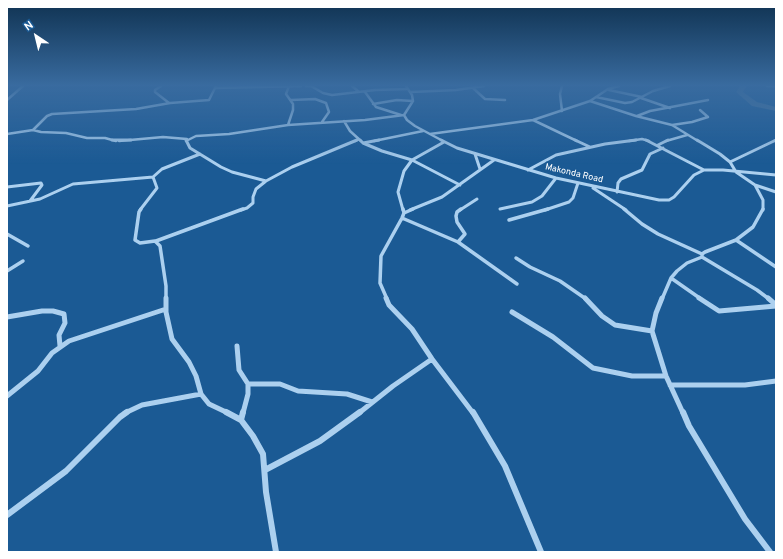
<!DOCTYPE html>
<style>
body{margin:0}
#map{position:relative;width:783px;height:559px;overflow:hidden;background:#1b5a94;font-family:Overpass,sans-serif}
canvas{display:block}
.frame{position:absolute;inset:0;border:8px solid #fff;pointer-events:none}
.north{position:absolute;left:16px;top:16px;width:40px;height:40px;-webkit-text-stroke:3px #1b5a94;paint-order:stroke;rotate:325deg;font-size:11px;font-weight:700;line-height:16px;text-align:center;color:#fff}
.north::after{content:'';display:block;margin:auto;width:14px;height:18px;background:#fff;clip-path:polygon(50% 0,100% 100%,50% 72%,0 100%)}
</style>
<div id="map">
<canvas width="783" height="559"></canvas>
<div class="frame"></div>
<div class="north">N</div>
</div>
<script>
const context = document.querySelector('canvas').getContext('2d');
context.lineJoin = 'round';
function shape(rows) {
  const path = new Path2D();
  for (const r of rows) {
    path.moveTo(r[0], r[1]);
    for (let i = 2; i < r.length; i += 2) path.lineTo(r[i], r[i + 1]);
  }
  return path;
}
function fill(path, color) {
  context.fillStyle = color;
  context.fill(path, 'evenodd');
}
function stroke(path, color, width, dash) {
  context.strokeStyle = color;
  context.lineWidth = width;
  context.lineCap = dash ? 'butt' : 'round';
  context.setLineDash(dash || []);
  context.stroke(path);
}
function drawText(font, color, halo, rows, align = 'center') {
  context.font = font + ' Overpass,sans-serif';
  context.lineWidth = 3;
  context.setLineDash([]);
  context.textBaseline = 'middle';
  context.strokeStyle = halo;
  context.fillStyle = color;
  for (const [text, x, y, turn = 0] of rows) {
    context.save();
    context.translate(x, y);
    context.rotate((+turn || 0) * Math.PI / 180);
    context.textAlign = isNaN(turn) ? turn : align;
    if (halo) context.strokeText(text, 0, 0);
    context.fillText(text, 0, 0);
    context.restore();
  }
}
fill(shape([
 [740,86,747,86,743,92,757,102,776,107,776,111,752,106,736,92,740,86]
]), '#47739c');
stroke(shape([
 [161,86,155,90,155,92,169,103],
 [306,86,311,86,323,93,332,95,375,90,407,89],
 [352,86,359,92],
 [406,86,412,95,413,101,404,115,407,120,415,126,443,141],
 [562,86,560,94,562,111],
 [767,86,776,86],
 [215,88,301,86],
 [473,88,485,99,505,100],
 [609,90,642,97],
 [365,92,376,107,401,115],
 [410,92,456,90,484,86],
 [596,97,625,103,632,102,653,91,670,86],
 [641,98,670,108],
 [7,100,23,86],
 [291,100,315,99,326,103,329,112,322,122],
 [590,101,636,116,672,125,698,141],
 [373,104,397,100,413,101],
 [637,116,650,111,708,100],
 [533,120,577,141],
 [344,121,350,131,361,141],
 [288,125,293,110,293,104,286,94,289,86],
 [672,125,692,122,708,117,700,110],
 [33,130,41,132,66,133,87,138,105,138,116,141],
 [7,134,33,130,47,116,52,114,136,109,170,103,209,100,216,86],
 [430,134,533,120,590,101,608,89,619,86],
 [119,141,163,137,187,139],
 [186,141,196,136,229,134,288,125,365,120,404,115],
 [355,141,359,139],
 [374,141,423,131],
 [629,141,642,139,649,141],
 [666,141,687,135],
 [774,141,776,140]
]), '#acd0ef', 2.5);
stroke(shape([
 [112,140,131,140],
 [186,140,190,148,221,167,232,172,266,181],
 [360,140,363,143,382,151,412,160,460,185],
 [441,140,457,148,556,178,659,200,669,200,674,197,694,175,704,170,723,170,776,175],
 [575,140,590,147],
 [646,140,704,170],
 [697,140,720,154,730,162,736,172,755,185,763,200,763,210],
 [363,143,379,140],
 [658,145,668,140],
 [475,154,480,169],
 [730,162,776,140],
 [528,170,556,155,605,144,636,140],
 [755,185,776,192],
 [7,187,41,183,42,185,30,201],
 [593,188,626,210],
 [617,192,618,183,621,179,642,170,650,154,663,148],
 [7,206,40,199,73,184,153,177],
 [500,209,532,202,542,196,556,178],
 [140,210,157,188,153,177,162,169,200,154],
 [241,210,247,208,253,203,253,197,256,189,266,181,292,167,357,140],
 [403,210,398,192,404,171,412,160,444,142],
 [410,210,442,197,494,160],
 [460,210,477,199],
 [545,210,569,202,573,198,578,183]
]), '#acd0ef', 3);
stroke(shape([
 [141,209,139,212,135,240,140,243,155,241,160,246,166,286,166,299],
 [624,209,642,224,658,234,702,254],
 [763,209,753,227,736,240,705,252,702,254,702,257,757,290,769,299],
 [404,213,413,209],
 [402,218,458,242,517,284],
 [509,220,548,209],
 [7,234,28,246],
 [736,240,776,267],
 [156,241,243,209],
 [458,242,465,234,457,222,456,216,457,212,461,209],
 [516,258,530,267,560,281,586,299],
 [7,271,23,261],
 [671,278,701,299],
 [387,299,380,283,381,256,402,218,404,213,403,209],
 [662,299,671,278,677,271,687,263,702,257]
]), '#acd0ef', 3.5);
stroke(shape([
 [166,298,166,312,172,339,189,362,196,376,201,394,209,404,228,413],
 [386,298,389,305,412,329,432,359,473,413],
 [585,298,602,316,615,325,652,331],
 [662,298,656,313,652,331,666,376,683,413],
 [699,298,719,311,776,306],
 [768,298,776,305],
 [512,312,553,337,593,368,632,376,666,376],
 [7,317,42,311,53,311,64,314,65,323,59,335,60,346],
 [237,346,239,370,248,384,248,394,243,413],
 [248,384,280,384,298,391,347,394,372,402],
 [670,385,745,385,776,381],
 [7,396,38,371,52,353,69,341,166,309],
 [125,413,142,405,201,394],
 [359,413,393,386,432,359]
]), '#acd0ef', 5);
stroke(shape([
 [226,412,241,420,253,436,263,454,266,492,276,552],
 [473,412,505,466,541,552],
 [683,412,689,426,745,519,770,552],
 [241,420,243,412],
 [265,470,320,441,360,412],
 [7,515,66,471,120,417,127,412]
]), '#acd0ef', 6);
const sky = context.createLinearGradient(0, 0, 0, 164);
sky.addColorStop(0, '#0f3251');
sky.addColorStop(0.52, '#396b9f');
sky.addColorStop(1, '#396b9f00');
context.fillStyle = sky;
context.fillRect(0, 0, 783, 164);
drawText('9px', '#fff', '#1b5a94', [
 ["Makonda Road",574,174,13]
]);
</script>
